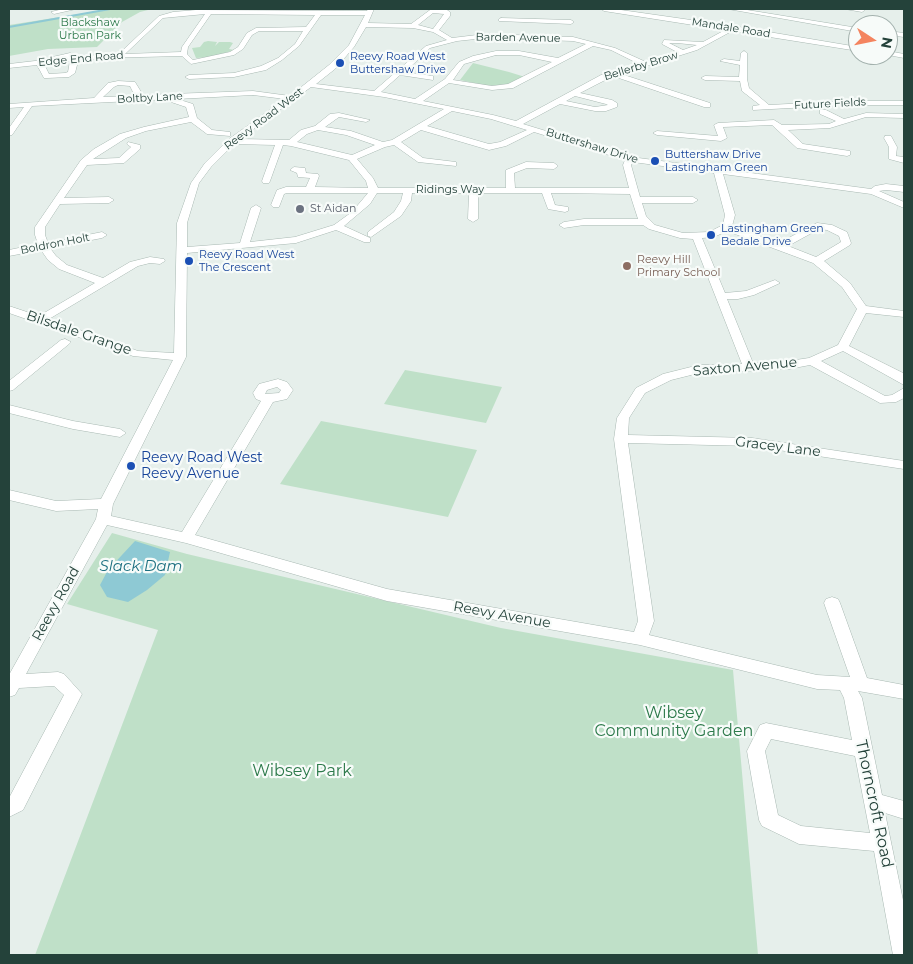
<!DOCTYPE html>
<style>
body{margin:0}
#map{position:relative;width:913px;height:964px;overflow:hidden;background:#e6efeb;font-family:Montserrat,sans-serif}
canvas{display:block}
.frame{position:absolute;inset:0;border:10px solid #24423a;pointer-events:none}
.north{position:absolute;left:848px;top:15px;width:50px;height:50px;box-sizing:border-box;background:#f7fbf9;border:1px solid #a3b1ad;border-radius:50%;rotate:101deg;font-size:14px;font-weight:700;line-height:20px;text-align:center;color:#24423a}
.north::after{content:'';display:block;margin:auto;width:18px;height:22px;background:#f4845f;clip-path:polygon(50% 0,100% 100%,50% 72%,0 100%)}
</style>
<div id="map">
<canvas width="913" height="964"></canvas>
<div class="frame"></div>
<div class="north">N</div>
</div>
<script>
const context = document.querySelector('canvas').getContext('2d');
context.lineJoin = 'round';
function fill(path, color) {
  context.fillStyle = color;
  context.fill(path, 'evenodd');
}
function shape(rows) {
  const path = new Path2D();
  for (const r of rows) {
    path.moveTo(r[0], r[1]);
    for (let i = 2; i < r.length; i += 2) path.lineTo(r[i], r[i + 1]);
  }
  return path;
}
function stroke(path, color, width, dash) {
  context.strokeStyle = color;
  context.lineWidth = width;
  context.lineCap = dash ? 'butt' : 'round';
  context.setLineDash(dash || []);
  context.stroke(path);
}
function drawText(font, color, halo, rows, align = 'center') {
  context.font = font + ' Montserrat,sans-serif';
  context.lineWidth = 4.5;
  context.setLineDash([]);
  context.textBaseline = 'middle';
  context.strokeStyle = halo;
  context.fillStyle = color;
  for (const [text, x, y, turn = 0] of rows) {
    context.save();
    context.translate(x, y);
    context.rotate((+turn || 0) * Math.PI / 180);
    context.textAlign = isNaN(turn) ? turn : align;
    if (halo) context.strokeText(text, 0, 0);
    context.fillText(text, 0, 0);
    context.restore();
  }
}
fill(shape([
 [111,9,152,9,140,12,122,22,97,47,48,49,9,56,9,25],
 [208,41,217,42,215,46,219,42,230,42,233,43,229,49,234,50,213,57,196,58,192,48,200,47,204,42],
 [473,63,509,72,525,77,512,84,488,86,460,80],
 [405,370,502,387,486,423,384,404],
 [321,421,477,450,448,517,280,484],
 [112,533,187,554,501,628,733,670,758,955,35,955,158,630,67,604]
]), '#bfe0c8');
fill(shape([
 [135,541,170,552,165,575,147,590,128,602,107,597,100,585,108,570]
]), '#8ec9d4');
stroke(shape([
 [9,27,110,9]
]), '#8ec9d4', 2);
const minor = shape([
 [63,9,76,9,54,14,51,12,63,9],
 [368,9,374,9,368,23,411,24,430,10,447,10,450,12,450,16,439,30,452,38,485,34,573,37,615,48,646,62,677,52,662,44,664,40,703,42,725,30,604,11,601,9,614,9,733,26,858,47,858,51,732,31,697,50,621,74,710,103,710,107,704,107,613,76,580,93,612,100,617,103,617,107,606,111,595,111,560,104,523,124,631,157,871,189,875,186,886,184,904,186,904,192,886,190,879,191,904,202,904,208,871,194,723,174,735,215,732,226,779,243,817,223,832,225,847,232,851,243,850,245,824,261,850,283,866,306,904,311,904,317,866,313,849,346,903,373,904,385,843,351,821,361,885,396,892,395,904,388,904,398,896,402,880,403,810,365,789,369,699,373,671,380,645,393,629,418,628,435,752,438,904,461,904,469,752,446,628,443,654,621,649,635,817,675,850,677,824,603,826,599,832,597,838,599,840,603,867,678,904,685,904,699,858,691,862,698,882,795,904,801,904,819,885,813,904,905,904,955,893,955,874,851,799,844,762,826,759,820,747,751,760,725,766,723,852,740,844,698,840,690,817,689,640,645,387,601,186,543,107,525,26,674,58,672,64,674,82,694,23,810,9,817,9,798,64,695,54,686,19,688,15,695,9,697,9,675,96,519,98,509,56,511,9,500,9,490,56,501,101,499,173,360,133,356,9,313,9,306,39,316,95,283,59,269,48,260,41,250,9,256,9,250,38,244,35,235,35,227,81,160,94,149,120,134,144,127,189,117,186,107,171,102,171,99,32,106,12,135,9,135,9,128,24,107,9,108,9,104,94,98,108,83,118,81,135,82,143,95,253,91,290,96,329,65,349,45,365,15,321,15,299,46,282,60,266,70,234,77,189,79,185,77,189,75,234,73,261,66,278,58,295,44,303,31,259,31,252,35,243,49,234,55,191,64,182,56,100,58,78,61,75,73,69,77,47,78,44,78,37,65,9,68,9,64,35,61,70,53,78,56,123,54,121,52,122,51,159,16,173,12,196,10,367,11,368,9],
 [433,13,444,14,433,29,418,25,433,13],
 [205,14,182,47,181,52,125,54,163,18,205,14],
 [211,14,315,15,306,27,256,28,247,33,238,47,230,52,193,60,187,54,188,47,211,14],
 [366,27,413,28,433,32,447,40,426,46,374,91,316,84,335,69,354,47,366,27],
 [485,38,573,41,586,44,558,58,519,51,496,51,473,56,459,62,445,79,415,99,381,92,400,75,433,80,433,76,405,72,430,48,457,41,485,38],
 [669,43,677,43,697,45,683,50,669,43],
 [593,46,611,50,639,64,601,75,516,121,493,115,423,101,449,83,492,90,513,88,593,46],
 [496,55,519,55,552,62,508,84,492,86,453,80,464,64,496,55],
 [70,61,68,72,65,73,49,74,44,64,70,61],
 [118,85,130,86,135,96,103,97,114,87,118,85],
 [311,87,384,97,444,109,392,140,383,142,351,131,325,127,339,117,366,122,370,120,339,113,330,114,315,126,301,130,289,140,240,139,311,87],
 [253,95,285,99,229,139,205,163,191,183,177,223,174,353,138,351,49,319,138,266,150,263,160,264,165,261,164,259,150,257,130,262,103,278,67,265,56,256,50,248,102,238,107,235,102,232,48,243,45,235,45,227,60,204,109,203,114,200,109,197,64,198,87,165,124,163,140,149,140,145,128,142,127,144,131,147,119,158,93,159,126,138,146,131,191,122,207,134,230,136,230,132,212,130,197,118,193,104,177,99,253,95],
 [575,96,606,104,608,105,595,107,566,101,575,96],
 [452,111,491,119,527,130,500,142,489,144,427,126,452,111],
 [318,130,346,135,375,145,352,155,297,142,307,134,318,130],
 [421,130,489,150,506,146,534,132,625,160,623,165,629,188,515,188,514,173,527,168,554,169,558,166,554,163,526,162,506,170,506,188,378,188,373,178,357,159,385,147,394,145,418,162,456,166,456,162,423,158,401,142,421,130],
 [234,144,275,145,262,181,263,183,269,183,270,181,283,145,291,146,349,160,366,181,368,188,315,187,319,176,318,174,306,173,305,168,294,167,290,170,297,173,298,177,310,178,306,187,286,187,277,190,271,205,273,207,279,207,284,194,287,193,368,193,352,212,334,225,295,237,250,242,261,208,256,205,251,208,240,243,187,247,187,223,199,183,211,167,234,144],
 [633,162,714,173,725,215,723,225,709,232,683,233,655,225,646,216,642,203,693,203,698,200,693,197,640,197,631,165,633,162],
 [377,193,403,193,401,201,394,212,368,232,368,236,371,237,401,216,411,201,412,193,469,193,468,219,473,222,478,219,478,193,542,193,548,209,565,212,568,211,568,207,555,205,551,193,630,194,638,219,584,219,564,222,559,225,564,228,584,225,643,225,649,229,680,238,693,239,742,364,699,365,663,374,636,388,617,418,614,439,638,621,634,632,387,589,195,535,273,402,287,399,293,390,287,382,278,379,259,384,253,393,256,399,261,401,182,532,111,516,113,504,186,357,187,253,296,243,336,230,364,242,370,242,370,238,344,226,370,204,377,193],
 [819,229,827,230,839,236,841,242,816,257,788,246,819,229],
 [727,231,813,263,842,287,857,309,838,345,809,358,789,361,753,363,727,299,738,299,754,295,780,283,775,280,746,291,725,293,702,238,714,237,727,231],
 [277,387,281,390,279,393,265,394,267,390,277,387],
 [771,739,855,756,870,833,801,826,778,815,765,751,771,739],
 [728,9,741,9,858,28,858,32,728,9],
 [845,9,864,9,865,10,862,12,845,9],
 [501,18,571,20,574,22,571,24,499,21,499,19,501,18],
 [888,31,904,33,904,37,888,35,888,31],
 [744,51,747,53,747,79,749,88,769,105,846,101,904,101,904,105,846,105,753,110,753,106,760,105,742,91,740,81,705,80,701,78,705,76,739,77,740,65,720,61,724,59,740,61,741,53,744,51],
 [888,51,904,54,904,58,888,55,888,51],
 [820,110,826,110,844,119,866,113,904,114,904,118,866,117,830,128,788,130,803,144,850,151,850,155,847,156,797,148,772,125,723,127,727,138,721,141,657,135,653,133,657,131,718,136,714,125,718,123,774,120,782,125,829,124,836,121,820,114,820,110],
 [885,136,891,136,897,147,896,156,904,157,904,163,889,159,889,147,884,138,885,136],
 [65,339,71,342,69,344,13,390,9,391,9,381,61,340,65,339],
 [9,405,73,421,120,429,126,433,120,437,73,429,9,413,9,405]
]);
stroke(minor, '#a8b8b2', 1);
fill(minor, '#fff');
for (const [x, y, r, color] of [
 [340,63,5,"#1a4fb4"],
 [655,161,5,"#1a4fb4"],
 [300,209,5,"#6b7280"],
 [711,235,5,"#1a4fb4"],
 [189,261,5,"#1a4fb4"],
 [627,266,5,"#8d6e63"],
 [131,466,5,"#1a4fb4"]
]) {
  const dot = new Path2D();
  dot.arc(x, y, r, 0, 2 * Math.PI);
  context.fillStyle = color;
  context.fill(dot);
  stroke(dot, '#f7fbf9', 2);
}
drawText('11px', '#2d7a4b', '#f7fbf9', [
 ["Blackshaw",90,23],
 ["Urban Park",90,36]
]);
drawText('11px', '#24423a', '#f7fbf9', [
 ["Mandale Road",731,28,9],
 ["Barden Avenue",518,38,1],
 ["Edge End Road",81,59,-5],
 ["Bellerby Brow",641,66,-17],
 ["Boltby Lane",150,98,-3],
 ["Future Fields",830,104,-3],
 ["Reevy Road West",264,119,-37],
 ["Buttershaw Drive",592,146,17],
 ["Ridings Way",450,190],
 ["Boldron Holt",55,244,-11]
]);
drawText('11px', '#164399', '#f7fbf9', [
 ["Reevy Road West",350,57],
 ["Buttershaw Drive",350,70],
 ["Buttershaw Drive",665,155],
 ["Lastingham Green",665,168],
 ["Lastingham Green",721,229],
 ["Bedale Drive",721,242],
 ["Reevy Road West",199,255],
 ["The Crescent",199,268]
], 'left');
drawText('11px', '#5b616d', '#f7fbf9', [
 ["St Aidan",310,209]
], 'left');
drawText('11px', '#785e54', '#f7fbf9', [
 ["Reevy Hill",637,260],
 ["Primary School",637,273]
], 'left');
drawText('14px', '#24423a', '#f7fbf9', [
 ["Bilsdale Grange",79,333,19],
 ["Saxton Avenue",745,367,-5],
 ["Gracey Lane",778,447,7],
 ["Reevy Road",56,604,-61],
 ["Reevy Avenue",502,615,10]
]);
drawText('14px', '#164399', '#f7fbf9', [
 ["Reevy Road West",141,458],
 ["Reevy Avenue",141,474]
], 'left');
drawText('italic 15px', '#1c6f80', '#f7fbf9', [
 ["Slack Dam",141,567]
]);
drawText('16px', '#2d7a4b', '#f7fbf9', [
 ["Wibsey",674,713],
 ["Community Garden",674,731],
 ["Wibsey Park",302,771]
]);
drawText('16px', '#24423a', '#f7fbf9', [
 ["Thorncroft Road",874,804,78]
]);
</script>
